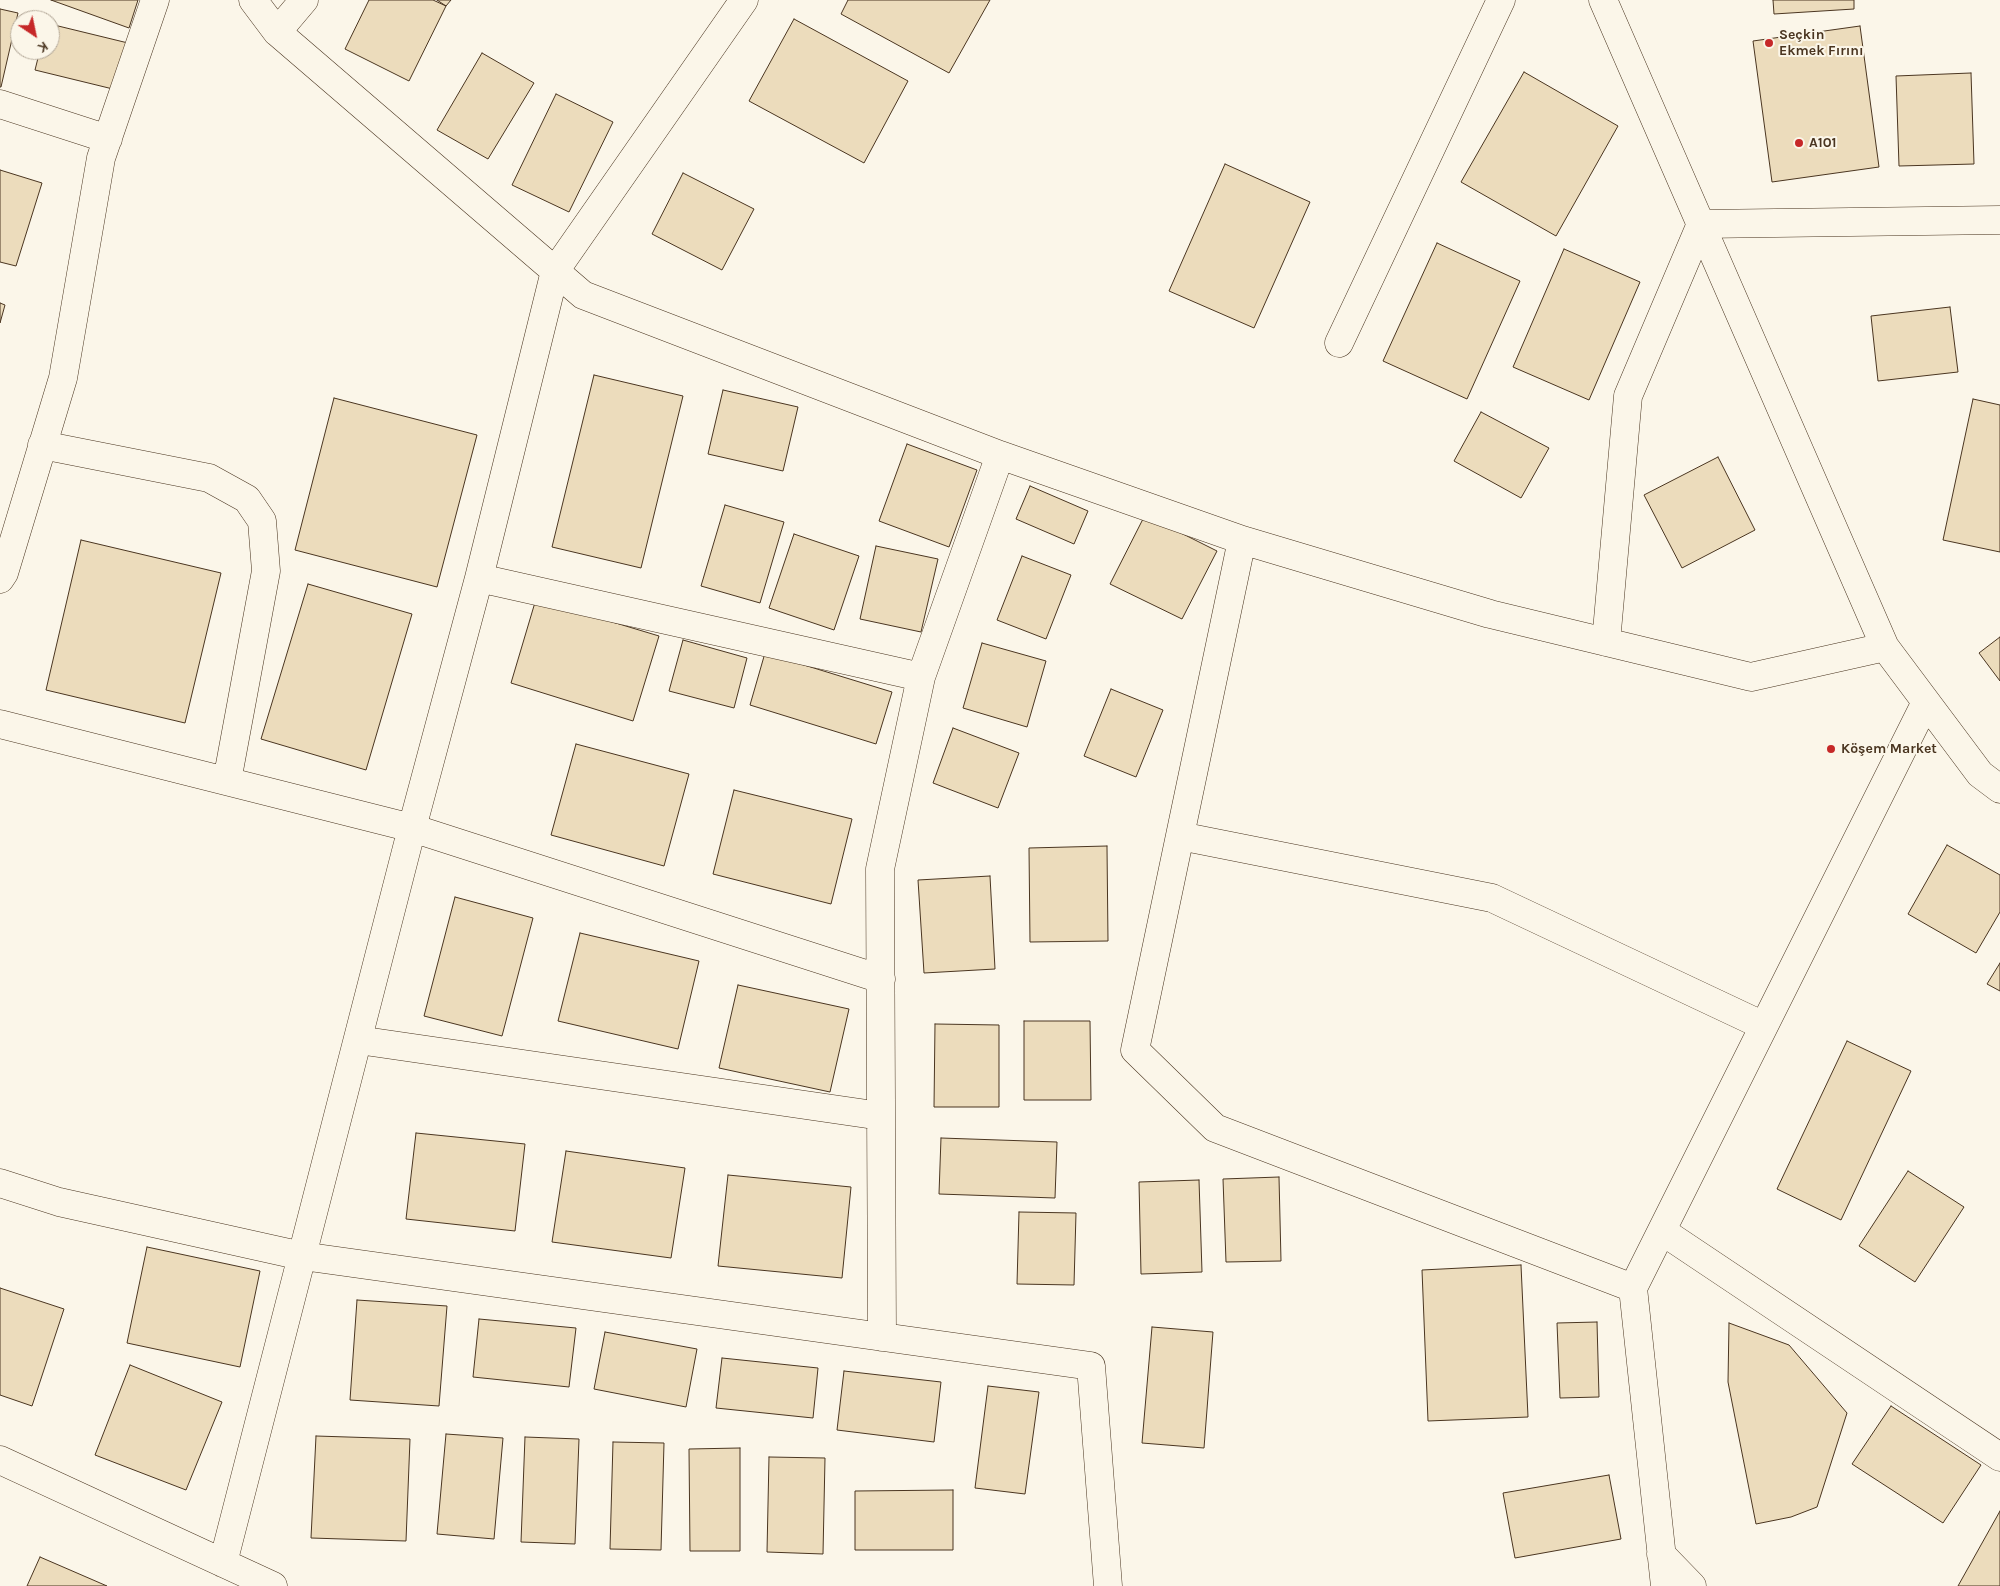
<!DOCTYPE html>
<meta charset="utf-8">
<style>
body{margin:0}
#map{position:relative;width:2000px;height:1586px;overflow:hidden;background:#fbf6e9;font-family:Karla,sans-serif}
canvas{display:block}
.north{position:absolute;left:10px;top:10px;width:50px;height:50px;box-sizing:border-box;background:#fbf6e9;border:1px solid #b4a999;border-radius:50%;rotate:146deg;font-size:14px;font-weight:700;line-height:20px;text-align:center;color:#4a3520}
.north::after{content:'';display:block;margin:auto;width:18px;height:22px;background:#c62828;clip-path:polygon(50% 0,100% 100%,50% 72%,0 100%)}
</style>
<div id="map">
<canvas width="2000" height="1586"></canvas>
<div class="north">K</div>
</div>
<script>
const context = document.querySelector('canvas').getContext('2d');
context.lineJoin = 'round';
function fill(path, color) {
  context.fillStyle = color;
  context.fill(path, 'evenodd');
}
function shape(rows) {
  const path = new Path2D();
  for (const r of rows) {
    path.moveTo(r[0], r[1]);
    for (let i = 2; i < r.length; i += 2) path.lineTo(r[i], r[i + 1]);
  }
  return path;
}
function stroke(path, color, width, dash) {
  context.strokeStyle = color;
  context.lineWidth = width;
  context.lineCap = dash ? 'butt' : 'round';
  context.setLineDash(dash || []);
  context.stroke(path);
}
function drawText(font, color, halo, rows, align = 'center') {
  context.font = font + ' Karla,sans-serif';
  context.lineWidth = 4;
  context.setLineDash([]);
  context.textBaseline = 'middle';
  context.strokeStyle = halo;
  context.fillStyle = color;
  for (const [text, x, y, turn = 0] of rows) {
    context.save();
    context.translate(x, y);
    context.rotate((+turn || 0) * Math.PI / 180);
    context.textAlign = isNaN(turn) ? turn : align;
    if (halo) context.strokeText(text, 0, 0);
    context.fillText(text, 0, 0);
    context.restore();
  }
}
const building = shape([
 [51,0,138,0,129,28,51,0],
 [369,0,433,0,446,6,409,81,345,49,369,0],
 [437,0,451,0,446,6,437,0],
 [848,0,990,0,949,73,841,14,848,0],
 [1773,0,1854,0,1854,9,1774,14,1773,0],
 [0,9,18,13,1,87,0,87,0,9],
 [794,19,908,81,864,163,749,101,794,19],
 [50,24,128,43,117,90,35,70,40,50,50,50,50,24],
 [1860,26,1879,167,1772,182,1753,41,1860,26],
 [482,53,534,83,488,159,437,130,482,53],
 [1524,72,1618,126,1556,236,1461,182,1524,72],
 [1971,73,1974,164,1899,166,1896,76,1971,73],
 [556,94,613,122,569,212,512,185,556,94],
 [1225,164,1310,202,1254,328,1169,291,1225,164],
 [0,170,42,183,16,266,0,262,0,170],
 [683,173,754,209,722,270,652,234,683,173],
 [1437,243,1520,281,1467,399,1383,361,1437,243],
 [1564,249,1640,282,1589,400,1513,367,1564,249],
 [0,303,5,305,0,323,0,303],
 [1950,307,1958,372,1878,381,1871,316,1950,307],
 [594,375,683,396,641,568,552,547,594,375],
 [723,390,798,407,783,471,708,454,723,390],
 [334,398,477,435,437,587,295,550,334,398],
 [1973,399,2000,405,2000,552,1943,540,1973,399],
 [1481,412,1549,448,1521,498,1454,461,1481,412],
 [907,444,977,470,949,547,879,521,907,444],
 [1718,457,1755,530,1682,568,1644,495,1718,457],
 [1030,486,1088,511,1074,544,1016,519,1030,486],
 [725,505,784,522,760,603,701,586,725,505],
 [1145,515,1217,551,1182,619,1110,584,1145,515],
 [794,534,859,556,834,630,769,608,794,534],
 [81,540,221,573,185,723,46,690,81,540],
 [876,546,938,559,921,632,860,619,876,546],
 [1022,556,1071,575,1046,639,997,620,1022,556],
 [308,584,412,614,366,770,261,739,308,584],
 [536,599,659,636,633,721,511,683,536,599],
 [2000,637,2000,681,1979,653,2000,637],
 [683,640,747,658,734,708,669,691,683,640],
 [982,643,1046,661,1027,727,963,708,982,643],
 [765,653,892,692,876,744,750,705,765,653],
 [1111,689,1163,710,1136,777,1084,756,1111,689],
 [953,728,1019,753,998,808,933,783,953,728],
 [576,744,689,774,664,866,551,835,576,744],
 [734,790,852,819,831,904,713,874,734,790],
 [1947,845,2000,875,2000,912,1976,953,1908,914,1947,845],
 [1107,846,1108,941,1030,942,1029,848,1107,846],
 [990,876,995,969,924,973,918,880,990,876],
 [455,897,533,918,502,1036,424,1016,455,897],
 [580,933,699,961,678,1049,558,1021,580,933],
 [2000,963,2000,991,1987,984,2000,963],
 [738,985,849,1009,830,1092,719,1068,738,985],
 [1024,1021,1090,1021,1091,1100,1024,1100,1024,1021],
 [935,1024,999,1025,999,1107,934,1107,935,1024],
 [1847,1041,1911,1071,1841,1220,1777,1189,1847,1041],
 [416,1133,525,1144,515,1231,406,1219,416,1133],
 [941,1138,1057,1142,1055,1198,939,1194,941,1138],
 [566,1151,685,1168,671,1258,552,1242,566,1151],
 [1908,1171,1964,1207,1915,1282,1859,1246,1908,1171],
 [728,1175,851,1187,842,1278,718,1266,728,1175],
 [1279,1177,1281,1261,1226,1262,1223,1179,1279,1177],
 [1199,1180,1202,1272,1141,1274,1139,1182,1199,1180],
 [1019,1212,1076,1213,1074,1285,1017,1284,1019,1212],
 [147,1247,260,1271,240,1367,127,1343,147,1247],
 [1521,1265,1528,1417,1428,1421,1422,1270,1521,1265],
 [0,1288,64,1309,32,1406,0,1395,0,1288],
 [357,1300,447,1306,439,1406,350,1400,357,1300],
 [479,1319,576,1328,569,1387,473,1377,479,1319],
 [1597,1322,1599,1397,1560,1398,1557,1323,1597,1322],
 [1729,1323,1789,1345,1847,1413,1817,1507,1791,1517,1756,1524,1728,1382,1729,1323],
 [1152,1327,1213,1332,1204,1448,1142,1443,1152,1327],
 [605,1332,697,1349,686,1407,594,1389,605,1332],
 [722,1358,818,1368,813,1418,716,1408,722,1358],
 [130,1365,222,1402,186,1490,95,1455,130,1365],
 [844,1371,941,1382,934,1442,837,1430,844,1371],
 [988,1386,1039,1392,1025,1494,975,1488,988,1386],
 [1891,1406,1981,1465,1943,1523,1852,1464,1891,1406],
 [446,1434,503,1438,494,1539,437,1534,446,1434],
 [316,1436,410,1439,406,1541,311,1538,316,1436],
 [525,1437,579,1439,575,1544,521,1542,525,1437],
 [613,1442,664,1443,661,1550,610,1549,613,1442],
 [740,1448,740,1551,690,1551,689,1449,740,1448],
 [769,1457,825,1458,823,1554,767,1552,769,1457],
 [1609,1475,1621,1539,1515,1558,1503,1493,1609,1475],
 [953,1490,953,1550,855,1550,855,1491,953,1490],
 [2000,1511,2000,1586,1958,1586,2000,1511],
 [40,1557,107,1586,27,1586,40,1557]
]);
fill(building, '#ecdcbc');
stroke(building, '#4a3520', 1);
const minor = shape([
 [253,0,277,32,583,295,1000,455,1242,540,1490,614,1751,677,1885,647],
 [1603,0,1885,647,1980,774,2000,789],
 [277,32,304,0],
 [0,104,108,139],
 [1339,343,1501,0],
 [42,445,209,478,247,499,262,521,266,571,227,781],
 [1242,540,1135,1050,1215,1128,1633,1288],
 [479,578,921,677],
 [0,579,4,573,63,378,101,158,155,0],
 [1606,642,1628,396,1701,224,2000,220],
 [0,724,412,828,881,979],
 [1180,836,1492,898,1764,1026],
 [358,1040,881,1116],
 [0,1183,59,1202,302,1256,1091,1366,1108,1586],
 [1662,1231,2000,1457],
 [882,1337,880,869,921,677,1000,455],
 [0,1460,273,1586],
 [1661,1554,1692,1586],
 [223,1563,412,828,479,578,555,271,744,0],
 [1665,1586,1633,1288,1926,702]
]);
stroke(minor, '#4a3520', 29);
stroke(minor, '#fbf6e9', 28);
for (const [x, y, r, color] of [
 [1769,43,5,"#c62828"],
 [1799,143,5,"#c62828"],
 [1831,749,5,"#c62828"]
]) {
  const dot = new Path2D();
  dot.arc(x, y, r, 0, 2 * Math.PI);
  context.fillStyle = color;
  context.fill(dot);
  stroke(dot, '#fbf6e9', 2);
}
drawText('bold 14px', '#4a3520', '#fbf6e9', [
 ["Seçkin",1779,35],
 ["Ekmek Fırını",1779,51],
 ["A101",1809,143],
 ["Köşem Market",1841,749]
], 'left');
</script>
